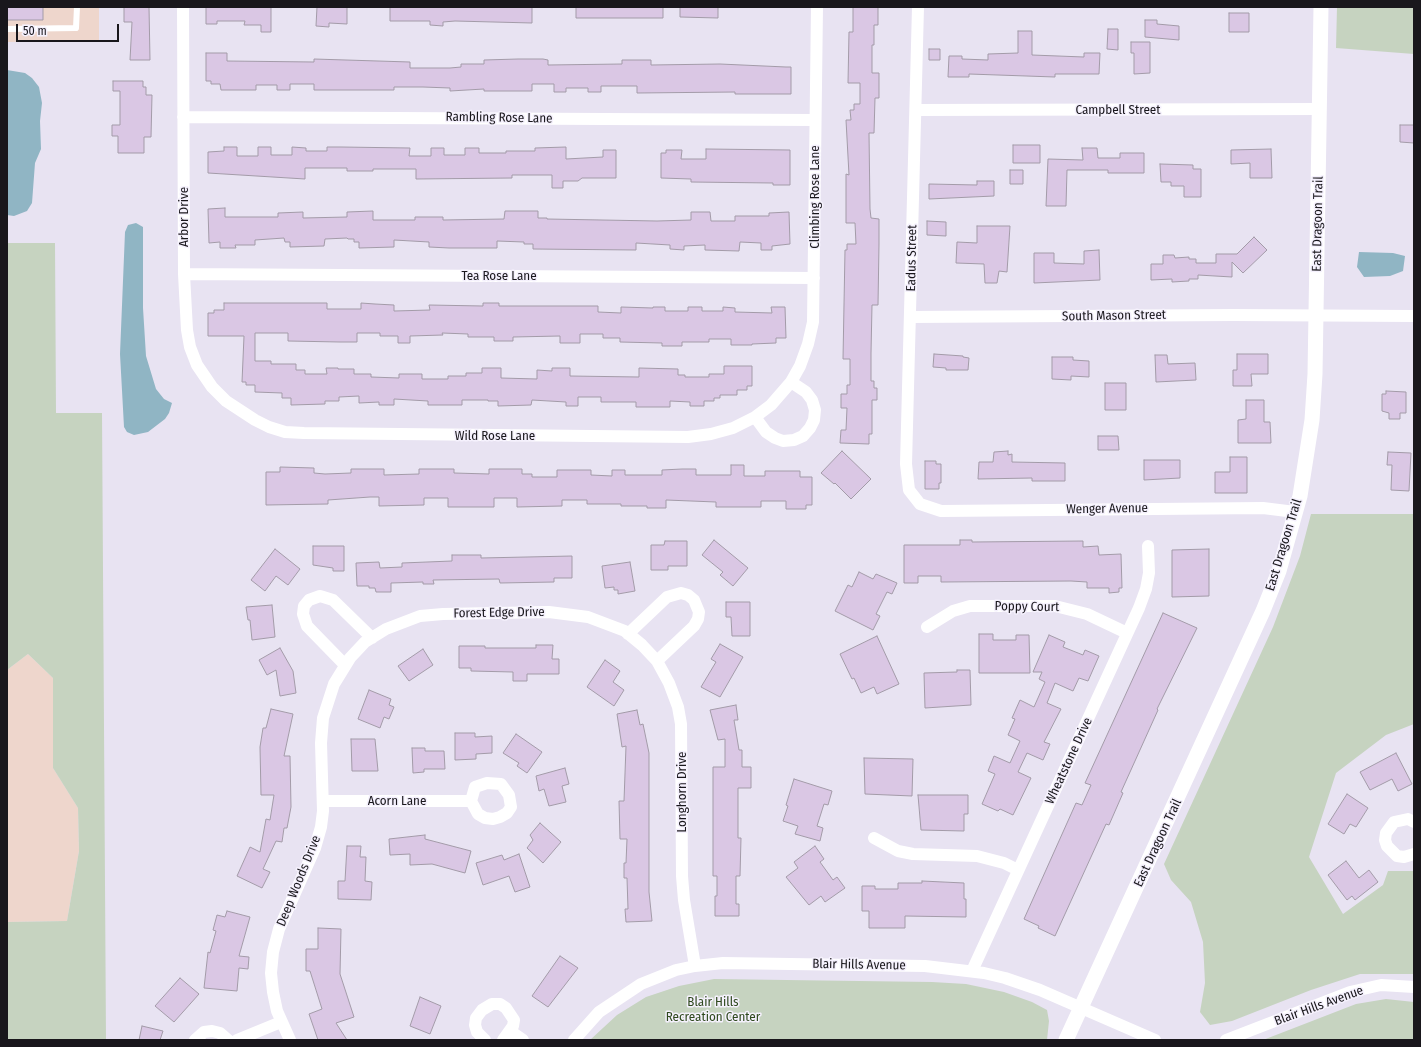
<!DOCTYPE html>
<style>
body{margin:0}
#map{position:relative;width:1421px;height:1047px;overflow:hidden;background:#e8e3f2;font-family:"Fira Sans Condensed",sans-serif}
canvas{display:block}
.frame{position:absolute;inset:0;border:8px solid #19171c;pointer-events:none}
.scale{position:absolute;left:16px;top:24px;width:103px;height:18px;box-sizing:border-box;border:2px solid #19171c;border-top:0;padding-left:5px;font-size:12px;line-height:14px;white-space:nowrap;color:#19171c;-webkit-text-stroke:3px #f5f1fd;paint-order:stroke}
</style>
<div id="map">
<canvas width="1421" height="1047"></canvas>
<div class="frame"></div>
<div class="scale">50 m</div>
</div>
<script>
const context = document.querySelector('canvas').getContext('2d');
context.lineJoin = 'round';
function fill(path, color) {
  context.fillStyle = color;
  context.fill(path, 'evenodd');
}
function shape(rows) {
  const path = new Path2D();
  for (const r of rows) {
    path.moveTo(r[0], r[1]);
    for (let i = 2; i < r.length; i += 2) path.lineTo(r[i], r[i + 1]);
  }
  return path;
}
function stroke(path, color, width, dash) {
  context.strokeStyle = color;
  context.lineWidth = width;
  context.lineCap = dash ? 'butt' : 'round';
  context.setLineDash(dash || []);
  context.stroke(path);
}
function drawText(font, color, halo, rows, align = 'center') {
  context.font = font + ' "Fira Sans Condensed",sans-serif';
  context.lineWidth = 3;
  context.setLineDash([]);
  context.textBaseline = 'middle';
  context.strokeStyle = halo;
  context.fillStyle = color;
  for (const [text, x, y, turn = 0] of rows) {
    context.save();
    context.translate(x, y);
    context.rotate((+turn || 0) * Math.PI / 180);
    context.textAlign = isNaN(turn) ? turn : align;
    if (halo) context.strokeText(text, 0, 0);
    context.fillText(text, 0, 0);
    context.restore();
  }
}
fill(shape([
 [7,7,99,7,99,41,7,42],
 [28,654,53,678,53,768,78,808,79,851,67,921,7,922,7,670]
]), '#eed6cc');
fill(shape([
 [1337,7,1414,7,1414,54,1336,48],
 [7,243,55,243,56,413,102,413,106,1040,7,1040,7,922,67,921,79,851,78,808,53,768,53,678,28,654,7,670],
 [1311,514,1414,514,1414,724,1386,735,1336,773,1309,857,1343,914,1383,885,1388,871,1414,871,1414,974,1360,974,1311,990,1232,1021,1210,1025,1200,1012,1205,983,1203,942,1191,902,1171,880,1164,864,1273,627,1300,556],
 [714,979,932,982,966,984,1004,992,1032,1002,1047,1010,1049,1021,1047,1040,590,1040,617,1015,646,997,679,986],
 [1386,999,1414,1002,1414,1040,1263,1040,1356,1004]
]), '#c6d3c0');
fill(shape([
 [7,70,25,73,32,78,39,87,42,103,40,121,41,149,35,163,32,203,27,211,14,216,7,215],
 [136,223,143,227,143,308,146,356,156,389,164,399,172,403,169,413,165,419,148,432,134,435,127,432,124,427,120,354,125,232,128,225],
 [1359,252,1393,253,1405,256,1403,271,1390,276,1364,277,1357,267]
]), '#90b5c4');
const building = shape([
 [7,7,43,7,43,20,7,20,7,7],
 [124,7,149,7,150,60,130,60,132,22,124,22,124,7],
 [206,7,271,7,271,32,261,32,261,25,244,25,245,21,217,21,217,24,206,24,206,7],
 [317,7,347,7,347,24,329,23,329,27,316,26,317,7],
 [390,7,532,7,532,23,455,21,443,22,443,26,430,25,430,21,390,21,390,7],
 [576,7,663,7,663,18,576,18,576,7],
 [680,7,718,7,718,18,680,17,680,7],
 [853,7,878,7,878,25,874,25,874,45,872,45,872,73,879,73,879,98,875,98,874,133,869,133,870,209,871,218,879,219,879,244,878,305,872,305,871,353,871,381,874,381,874,388,877,388,877,400,872,400,872,434,869,434,869,444,840,443,841,430,846,430,847,408,841,408,841,394,847,394,847,385,850,385,850,359,843,359,845,250,847,250,847,244,856,244,855,223,846,223,846,174,849,175,846,120,851,120,850,110,854,110,854,104,860,104,860,83,848,83,849,32,853,32,853,7],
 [1229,13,1249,13,1249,32,1229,32,1229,13],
 [1145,20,1157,20,1157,24,1179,26,1179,40,1145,37,1145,20],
 [1108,29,1118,29,1118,50,1107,49,1108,29],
 [1018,31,1032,31,1032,55,1084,57,1084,53,1100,53,1099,74,1055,74,1055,77,969,74,969,77,948,77,949,56,962,56,962,59,988,60,988,54,1018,53,1018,31],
 [1131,42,1150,42,1150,73,1134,74,1134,53,1131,53,1131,42],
 [929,49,940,49,940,60,929,60,929,49],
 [206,53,227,53,227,61,314,62,314,59,410,62,410,68,450,68,461,67,461,64,484,64,484,60,518,59,543,59,548,60,548,65,622,64,622,60,651,60,651,65,720,64,786,67,791,67,791,94,735,94,735,92,637,93,637,86,601,86,601,92,588,92,588,88,566,88,566,92,554,92,554,84,532,84,532,91,484,91,484,89,450,91,450,88,423,87,394,87,394,90,314,90,314,84,290,84,290,90,277,90,277,85,256,85,256,90,221,90,220,84,211,84,211,81,206,81,206,53],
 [113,81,143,81,143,87,146,87,146,95,152,95,151,137,144,137,144,153,118,153,118,136,112,136,112,125,120,125,120,91,113,91,113,81],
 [1400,125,1414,125,1414,143,1400,142,1400,125],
 [1013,145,1040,145,1040,163,1013,163,1013,145],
 [224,147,237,147,237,156,258,156,258,147,271,147,271,155,292,155,292,147,306,148,306,151,327,151,327,147,341,147,410,148,409,156,431,156,431,148,444,148,444,155,465,155,465,148,479,148,479,153,506,153,506,151,535,151,535,148,566,147,566,159,603,157,603,150,616,150,616,178,582,178,578,181,563,181,563,188,552,188,552,175,512,175,512,178,416,179,416,169,373,169,373,171,347,171,347,168,305,168,305,179,208,173,208,152,224,151,224,147],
 [1082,148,1097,148,1098,158,1120,158,1120,153,1144,153,1144,173,1108,173,1108,170,1067,170,1066,206,1046,206,1048,159,1083,160,1082,148],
 [706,149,790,150,790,185,773,185,773,183,691,182,691,179,661,178,661,153,666,153,666,150,682,150,681,159,706,159,706,149],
 [1271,149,1272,178,1250,178,1250,163,1231,164,1231,150,1271,149],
 [1160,164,1193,165,1193,169,1201,169,1201,197,1184,197,1184,186,1171,186,1171,182,1161,182,1160,164],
 [1010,170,1023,170,1023,184,1010,184,1010,170],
 [977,181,994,181,994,196,929,199,929,184,977,185,977,181],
 [225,208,225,217,278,217,278,213,303,212,303,218,347,217,347,212,373,211,373,220,415,220,415,217,443,217,443,220,504,219,505,211,538,211,538,218,547,218,547,219,657,221,691,220,691,212,710,212,711,221,735,221,735,216,769,216,769,213,789,212,790,244,772,246,772,250,761,250,761,243,740,242,739,251,705,250,705,245,684,246,684,250,670,249,670,245,636,243,636,250,533,249,533,244,524,244,524,242,497,241,497,248,449,248,429,247,429,242,394,240,394,247,359,248,359,242,354,242,354,239,348,239,347,238,325,239,324,246,290,247,290,242,285,242,284,238,255,240,255,245,235,245,236,248,220,248,220,242,209,243,208,209,225,208],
 [927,221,946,222,946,236,927,235,927,221],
 [977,226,1010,226,1007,272,999,271,997,283,985,283,984,264,956,263,957,242,977,243,977,226],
 [1254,237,1267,250,1243,273,1232,262,1232,277,1198,275,1198,279,1189,279,1189,281,1172,282,1172,279,1151,280,1151,264,1163,264,1163,255,1174,255,1175,258,1189,257,1189,259,1196,259,1196,263,1216,263,1216,254,1237,254,1254,237],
 [1099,250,1100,280,1034,283,1034,253,1054,253,1054,263,1084,264,1084,251,1099,250],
 [224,303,327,303,327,309,361,309,361,303,375,304,394,305,394,311,430,310,429,305,483,306,483,303,499,303,499,306,598,306,598,312,621,313,621,307,653,308,653,307,665,307,665,311,688,311,688,307,702,307,702,311,723,311,723,307,735,308,735,312,772,313,771,307,785,307,786,338,776,338,776,343,752,344,752,345,731,345,731,339,709,339,709,342,682,342,682,346,662,346,662,343,620,342,620,338,603,338,603,334,580,334,580,343,560,343,560,336,513,337,513,341,494,341,494,337,468,337,468,334,442,333,443,335,410,336,410,343,398,343,398,336,380,336,380,333,357,333,357,342,340,342,288,341,288,333,255,333,255,361,271,361,271,364,296,364,296,370,305,370,305,374,327,374,326,368,338,368,338,369,354,369,354,374,371,374,371,377,399,378,399,374,422,374,422,379,448,379,448,376,466,376,466,373,482,373,482,368,501,368,501,378,537,379,537,370,552,371,552,368,570,368,570,376,639,377,639,368,678,369,678,375,685,375,685,377,709,377,709,374,724,374,724,366,752,366,752,386,747,386,747,390,737,390,737,395,720,395,720,398,714,398,714,401,704,401,704,406,690,406,690,402,670,401,670,407,636,407,636,402,601,402,601,397,578,397,578,406,566,406,566,402,532,400,531,405,498,406,498,401,488,401,488,400,462,400,462,405,428,405,428,401,394,399,394,405,379,405,379,402,359,403,359,396,339,397,339,401,325,401,325,404,291,405,291,398,282,398,282,393,255,392,255,385,246,385,246,382,242,382,244,336,208,336,208,313,214,313,214,310,224,310,224,303],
 [934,354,963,356,963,357,969,358,968,370,946,370,946,368,933,367,934,354],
 [1237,354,1268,354,1268,374,1251,374,1252,386,1233,386,1233,370,1237,370,1237,354],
 [1155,355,1167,355,1168,364,1195,363,1196,380,1156,382,1155,355],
 [1052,357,1073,357,1073,360,1089,361,1089,377,1071,376,1071,380,1052,379,1052,357],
 [1105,383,1126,383,1126,410,1105,410,1105,383],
 [1386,391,1406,392,1406,413,1400,413,1400,419,1389,419,1389,413,1382,411,1382,394,1386,394,1386,391],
 [1246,400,1264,400,1264,422,1270,422,1271,443,1238,443,1238,420,1246,419,1246,400],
 [1098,436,1118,436,1119,450,1098,450,1098,436],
 [842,451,871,479,851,499,835,483,834,484,821,473,842,451],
 [1008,451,1008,455,1012,454,1012,462,1065,463,1065,481,1032,481,1032,478,978,479,979,462,993,462,994,452,1008,451],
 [1388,452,1411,453,1409,491,1391,490,1392,465,1387,465,1388,452],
 [1230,457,1247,457,1247,493,1215,493,1215,472,1230,472,1230,457],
 [1144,460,1180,460,1180,478,1144,480,1144,460],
 [925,461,936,461,936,464,941,464,941,483,939,483,939,489,925,489,925,461],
 [731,465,744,465,744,476,765,476,765,471,800,471,800,477,812,477,812,505,806,505,806,509,786,509,786,501,761,501,761,507,716,507,716,502,666,500,666,508,647,508,647,506,621,506,621,504,587,504,587,500,562,500,562,506,517,507,517,498,494,498,494,507,448,507,448,498,424,498,424,505,379,506,379,497,370,497,328,500,328,504,266,505,266,472,280,472,280,467,314,468,314,473,325,474,351,473,351,469,384,469,384,475,419,474,419,469,454,469,454,473,489,474,489,469,522,469,522,474,532,474,532,477,557,477,557,470,591,470,591,475,612,476,612,470,625,470,625,475,662,475,662,470,682,469,696,469,696,475,731,475,731,465],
 [714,540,748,568,733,586,720,575,723,572,702,555,714,540],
 [960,540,972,540,972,542,1083,541,1083,547,1098,546,1099,555,1121,554,1122,588,1119,588,1119,592,1109,593,1109,588,1087,588,1087,582,1071,581,941,582,941,576,918,576,918,583,904,583,904,545,960,545,960,540],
 [665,541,687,541,687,566,668,566,668,570,651,570,651,545,664,545,665,541],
 [313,546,344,546,344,571,333,571,333,568,313,565,313,546],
 [275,549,300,569,288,585,276,576,265,591,251,580,275,549],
 [1209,549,1209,596,1172,597,1172,550,1209,549],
 [452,555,481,555,481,558,572,556,572,578,554,578,554,582,500,583,499,579,433,580,434,584,423,584,423,582,391,583,391,592,376,592,375,588,369,588,369,586,357,586,356,563,379,562,380,568,402,567,402,563,452,561,452,555],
 [630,562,635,591,618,594,618,590,614,590,614,587,605,588,602,566,630,562],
 [859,572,873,579,876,574,897,583,892,594,887,592,876,614,880,616,873,630,835,611,848,585,852,587,859,572],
 [726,602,750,602,750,636,732,636,731,617,726,617,726,602],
 [272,605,275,637,252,640,250,620,248,620,246,607,272,605],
 [1163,613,1197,628,1157,709,1158,710,1121,792,1123,793,1109,825,1106,824,1055,936,1038,928,1039,926,1024,919,1076,803,1082,805,1091,785,1085,783,1163,613],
 [979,634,993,634,993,640,1016,640,1016,635,1029,635,1030,673,979,673,979,634],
 [1049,635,1065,642,1063,647,1083,655,1085,650,1099,656,1088,681,1079,678,1073,691,1055,683,1047,703,1061,709,1044,742,1050,744,1043,760,1027,753,1018,772,1031,778,1013,815,1000,809,998,811,982,804,995,774,988,771,994,756,1010,763,1020,741,1008,735,1015,719,1012,718,1020,700,1034,707,1045,682,1039,679,1042,672,1033,672,1049,635],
 [877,636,899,684,877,694,874,687,861,693,854,678,852,679,840,654,877,636],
 [720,644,743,657,720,697,701,687,716,662,711,659,720,644],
 [536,645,553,645,552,659,559,659,559,674,527,674,527,681,513,681,513,672,471,671,471,668,459,668,459,646,485,646,485,648,536,648,536,645],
 [280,648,293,671,296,693,280,696,276,670,267,675,259,660,280,648],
 [423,649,433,665,409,681,398,666,423,649],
 [605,660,620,671,613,682,624,690,614,706,587,687,605,660],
 [957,670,970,670,971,705,925,708,924,673,957,672,957,670],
 [369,690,391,699,389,705,394,707,389,719,384,717,380,728,358,719,369,690],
 [736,705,738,720,734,720,739,750,742,750,742,767,751,767,751,788,738,788,738,838,741,838,740,876,736,876,736,904,739,904,739,916,715,916,715,896,717,896,717,876,713,876,713,767,725,767,725,739,718,740,710,710,736,705],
 [271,709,293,714,284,756,290,756,291,807,287,828,284,828,282,842,276,841,263,869,270,872,262,888,237,876,250,847,260,852,266,819,270,820,274,795,261,795,260,747,263,728,266,728,271,709],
 [637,710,640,725,643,724,649,753,649,892,652,921,626,922,625,909,628,909,627,878,624,878,624,863,626,863,627,839,620,839,619,801,624,801,626,746,622,747,617,714,637,710],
 [455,733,475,733,475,737,492,736,492,753,476,754,476,759,455,760,455,733],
 [516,734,542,752,527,773,517,766,519,763,503,753,516,734],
 [351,739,375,739,378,771,352,771,351,739],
 [412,748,425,748,425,751,444,751,445,769,424,769,424,772,413,773,412,748],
 [1396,753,1412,784,1398,791,1392,779,1370,790,1360,772,1396,753],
 [864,758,913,759,912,796,865,794,864,758],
 [565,768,569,784,562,786,566,802,549,806,544,789,539,791,536,776,565,768],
 [794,779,832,791,828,805,824,804,817,826,823,828,820,841,795,834,798,826,783,821,788,806,786,805,794,779],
 [1347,794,1368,808,1356,827,1350,824,1344,834,1328,824,1347,794],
 [918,795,968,795,968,814,964,814,964,831,921,830,918,795],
 [540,823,561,842,543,863,527,848,533,840,530,835,540,823],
 [425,835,425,839,471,851,465,873,432,864,410,865,410,854,390,855,389,839,425,835],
 [347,846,361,846,360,857,366,857,365,881,372,882,371,900,338,899,338,881,345,881,347,846],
 [815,846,824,859,820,862,833,880,837,877,845,888,825,902,821,896,809,905,786,877,798,868,794,862,815,846],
 [519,854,530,887,515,892,509,876,483,885,476,863,502,855,504,860,519,854],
 [1346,861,1359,878,1369,870,1378,882,1355,900,1352,896,1347,900,1328,875,1346,861],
 [922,881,964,883,964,899,966,899,966,917,905,916,905,928,869,928,869,911,862,911,862,886,875,886,875,889,898,889,898,883,922,883,922,881],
 [227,911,250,917,239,956,249,957,248,969,239,968,237,991,204,988,208,952,210,953,216,931,213,930,217,915,225,917,227,911],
 [318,928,341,929,340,974,354,1017,336,1023,347,1040,318,1040,309,1014,322,1009,310,971,306,971,306,949,318,949,318,928],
 [560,956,578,968,548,1007,532,996,560,956],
 [180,978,199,994,174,1022,155,1006,180,978],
 [420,997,441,1006,430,1034,410,1026,420,997],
 [142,1026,163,1031,160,1040,139,1040,142,1026]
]);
fill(building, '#dac7e4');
stroke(building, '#a39ba8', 1);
stroke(shape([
 [7,29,76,28,77,7]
]), '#fff', 6);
stroke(shape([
 [183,7,184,274,187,330,190,347,197,365,212,387,226,401,255,420,269,427,285,432,304,433,688,437,711,434,733,428,755,417,771,405,791,382,800,366,808,344,813,322,817,7],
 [918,7,906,464,909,490,920,504,941,511,1263,508,1295,512],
 [916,110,1320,109],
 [183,117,815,120],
 [184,274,814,278],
 [911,317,1233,315,1414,316],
 [755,417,766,432,775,438,783,441,794,440,803,436,810,428,814,420,815,410,812,400,806,392,791,382],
 [927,627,953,611,970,606,1055,606,1087,614,1127,633],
 [628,634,667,597,681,593,688,595,694,600,699,612,698,619,694,626,657,661],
 [345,665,307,626,303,614,304,606,309,600,320,596,333,600,372,638],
 [323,801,471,801,478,814,485,818,493,819,500,817,507,813,511,807,509,795,501,784,487,783,475,787,471,801],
 [1414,822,1408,819,1394,822,1386,833,1385,840,1387,846,1397,856,1404,857,1414,854],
 [874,838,898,851,913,854,977,856,1004,863,1018,870],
 [972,971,1139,608,1146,589,1149,573,1148,546],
 [510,1031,523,1040],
 [195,1040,204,1032,212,1031,220,1033,228,1040],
 [237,1040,281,1022],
 [290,1040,277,1011,273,992,271,973,273,952,279,929,315,848,321,827,323,811,321,743,323,718,334,684,350,658,365,642,386,629,420,616,443,614,549,612,588,617,625,631,642,645,657,661,669,683,678,707,681,724,682,876,684,900,695,966],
 [485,1040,477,1032,475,1025,476,1018,482,1010,492,1004,500,1004,506,1008,514,1020,513,1026,503,1040],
 [574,1040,599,1012,641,984,676,970,695,966,723,963,925,966,984,973,1005,978,1040,990,1155,1040],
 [1226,1040,1350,992,1381,985,1414,987]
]), '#fff', 12);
stroke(shape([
 [1066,1040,1263,611,1279,571,1300,496,1312,420,1315,374,1321,7]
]), '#fff', 15);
drawText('13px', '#19171c', '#f5f1fd', [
 ["Campbell Street",1118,110],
 ["Rambling Rose Lane",499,118,1],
 ["Climbing Rose Lane",815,197,-90],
 ["Arbor Drive",184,217,-90],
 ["East Dragoon Trail",1318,224,-89],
 ["Eadus Street",912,258,-89],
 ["Tea Rose Lane",499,276],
 ["South Mason Street",1114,316,-1],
 ["Wild Rose Lane",495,436],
 ["Wenger Avenue",1107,509,-1],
 ["East Dragoon Trail",1284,545,-73],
 ["Poppy Court",1027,607,1],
 ["Forest Edge Drive",499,613,-1],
 ["Wheatstone Drive",1069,761,-65],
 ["Longhorn Drive",682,792,-90],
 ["Acorn Lane",397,801],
 ["East Dragoon Trail",1158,843,-65],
 ["Deep Woods Drive",299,881,-68],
 ["Blair Hills Avenue",859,965,1],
 ["Blair Hills Avenue",1319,1006,-20]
]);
drawText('13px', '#2f491e', '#f5f1fd', [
 ["Blair Hills",713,1002],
 ["Recreation Center",713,1017]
]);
</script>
